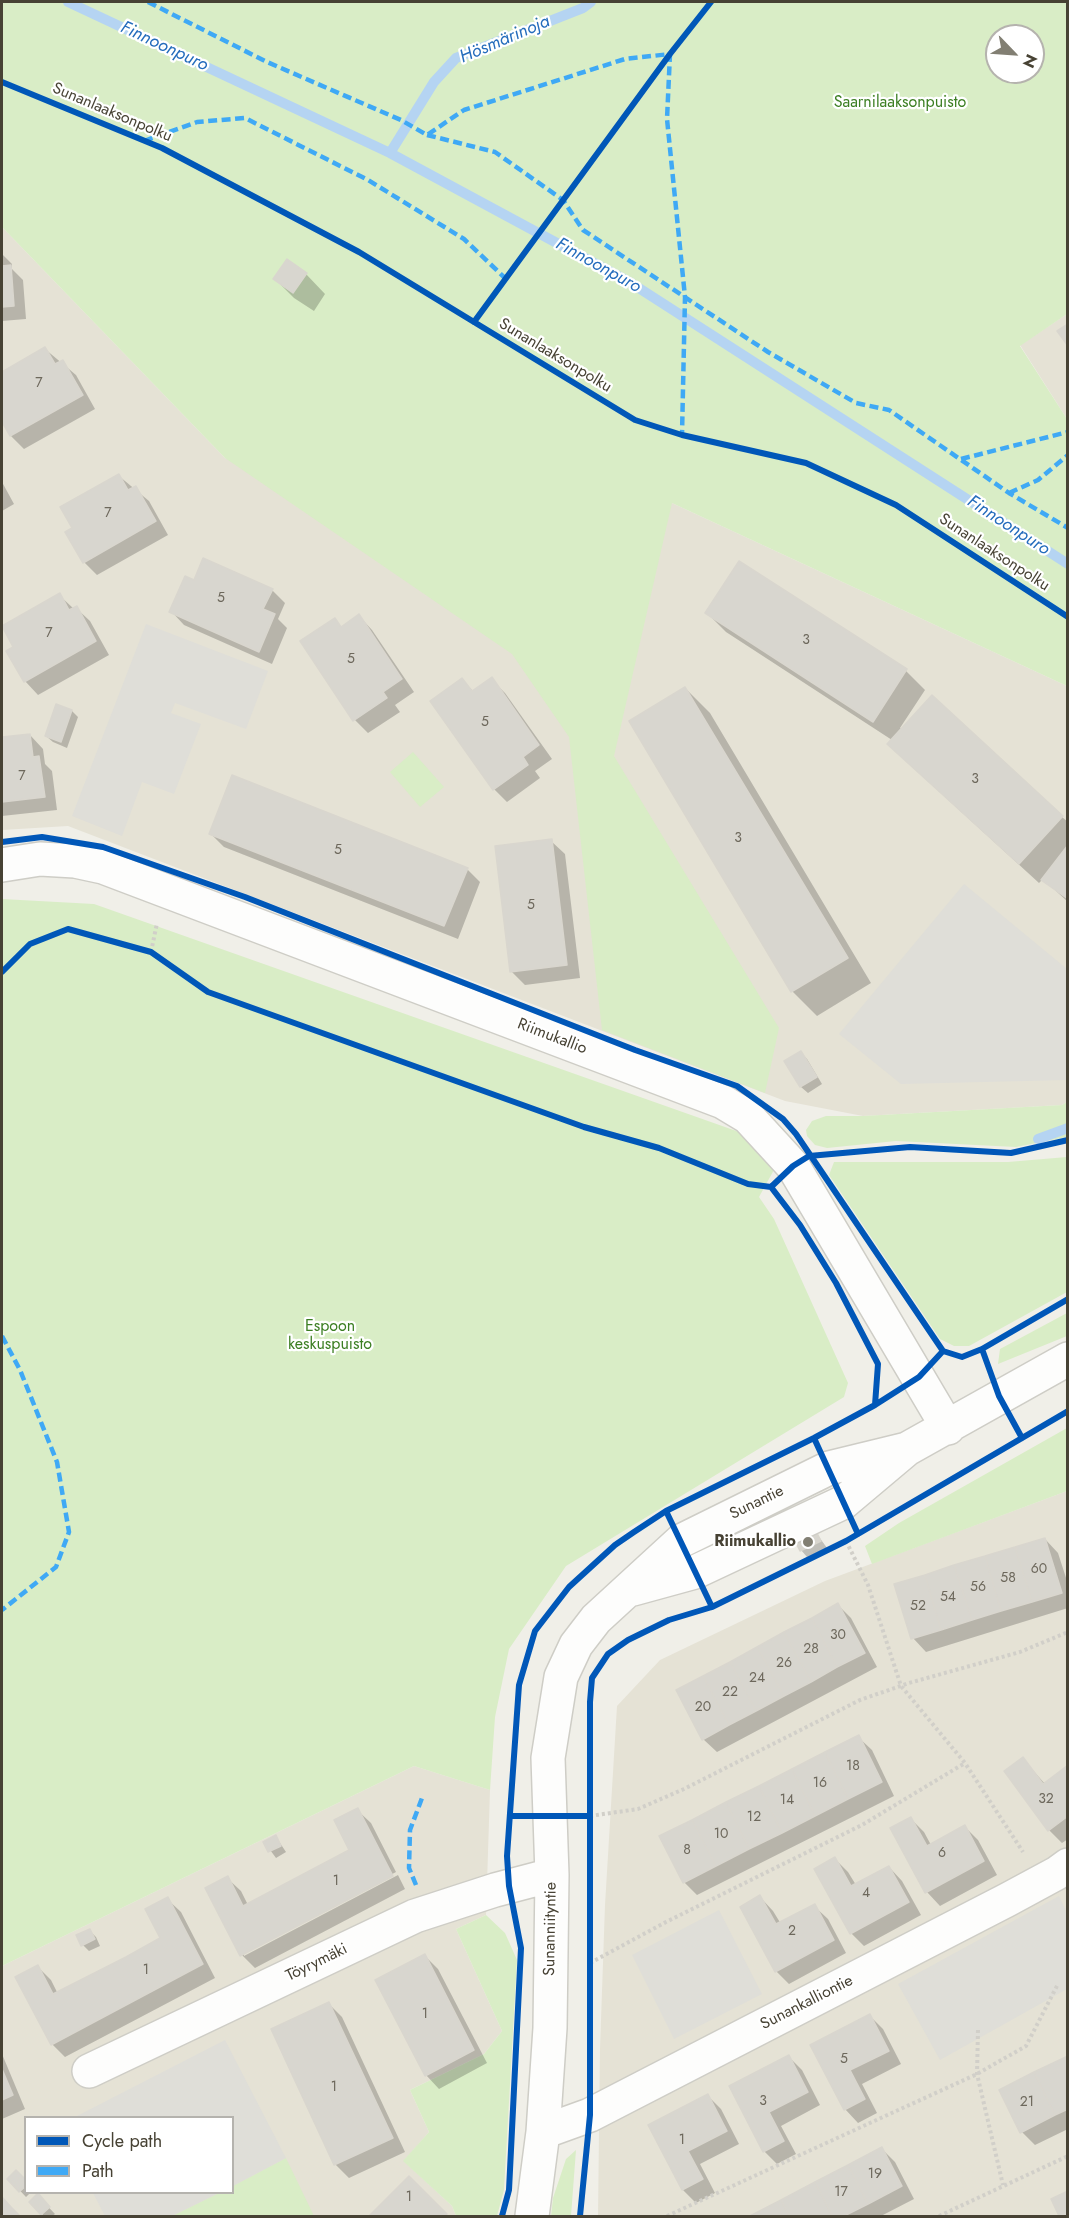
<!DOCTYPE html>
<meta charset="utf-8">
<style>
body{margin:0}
#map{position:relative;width:1069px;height:2218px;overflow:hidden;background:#f0efe8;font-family:Jost,sans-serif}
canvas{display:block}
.frame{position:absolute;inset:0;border:3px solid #474234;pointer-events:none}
.legend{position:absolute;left:24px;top:2116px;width:210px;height:78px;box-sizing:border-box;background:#fff;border:2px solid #b5b3ae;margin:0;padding:8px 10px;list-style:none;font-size:18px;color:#474234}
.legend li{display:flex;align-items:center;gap:12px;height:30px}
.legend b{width:30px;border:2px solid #b5b3ae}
.north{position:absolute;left:985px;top:24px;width:60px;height:60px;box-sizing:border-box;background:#fff;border:2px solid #b5b3ae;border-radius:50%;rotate:115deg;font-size:16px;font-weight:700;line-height:24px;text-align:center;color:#474234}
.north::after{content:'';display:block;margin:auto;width:21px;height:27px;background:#827f73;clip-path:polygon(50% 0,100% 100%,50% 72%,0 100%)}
</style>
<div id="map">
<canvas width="1069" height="2218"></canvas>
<div class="frame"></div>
<ul class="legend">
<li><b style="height:8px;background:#0057b8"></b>Cycle path</li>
<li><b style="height:8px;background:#3fa9f5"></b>Path</li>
</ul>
<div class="north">N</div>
</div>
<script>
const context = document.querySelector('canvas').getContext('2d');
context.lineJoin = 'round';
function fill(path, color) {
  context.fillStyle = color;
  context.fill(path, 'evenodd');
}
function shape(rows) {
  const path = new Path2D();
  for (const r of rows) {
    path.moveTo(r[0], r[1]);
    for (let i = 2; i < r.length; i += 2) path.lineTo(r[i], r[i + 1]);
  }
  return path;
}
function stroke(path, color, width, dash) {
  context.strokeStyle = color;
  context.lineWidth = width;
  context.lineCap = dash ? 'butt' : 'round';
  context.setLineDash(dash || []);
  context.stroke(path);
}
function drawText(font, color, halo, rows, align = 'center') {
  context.font = font + ' Jost,sans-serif';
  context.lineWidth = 4.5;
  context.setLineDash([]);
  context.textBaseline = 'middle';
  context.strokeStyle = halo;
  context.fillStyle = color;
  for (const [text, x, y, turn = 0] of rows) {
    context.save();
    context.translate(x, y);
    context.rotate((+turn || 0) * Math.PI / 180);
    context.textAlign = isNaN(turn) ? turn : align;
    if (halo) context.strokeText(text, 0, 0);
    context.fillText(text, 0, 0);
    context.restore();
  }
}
fill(shape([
 [2,227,225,458,672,503,1067,686,1067,1102,1062,1105,863,1116,785,1101,68,826,2,830],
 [1067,314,1067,419,1020,345],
 [1067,1491,1067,2216,598,2216,600,2049,605,1905,617,1706,660,1660,825,1581],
 [414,1766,490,1790,486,1915,456,1929,502,2031,484,2054,410,2090,429,2132,404,2161,452,2206,456,2216,2,2216,2,1966],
 [26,2118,232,2118,232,2192,26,2192]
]), '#e5e2d5');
fill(shape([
 [2,2,1067,2,1067,314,1020,346,1067,419,1067,686,672,503,614,756,779,1028,765,1093,602,1030,569,737,512,654,225,458,2,227],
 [997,36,1033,36,1033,72,997,72],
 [413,752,444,787,420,807,390,772],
 [2,899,94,904,742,1133,775,1168,759,1197,774,1219,848,1383,844,1397,566,1566,509,1649,495,1717,490,1790,414,1766,2,1966],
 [1067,1102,1067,1137,1016,1147,896,1141,827,1148,815,1145,807,1136,806,1130,812,1121,826,1116,863,1116,1062,1105],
 [1067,1157,1067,1292,969,1346,954,1346,940,1339,829,1175,834,1162,1008,1162],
 [1067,1313,1067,1336,998,1364,1000,1349],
 [1067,1428,1067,1491,872,1564,865,1546,899,1523],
 [486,1915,505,1933,517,1960,504,2190,497,2216,456,2216,452,2206,403,2161,429,2132,410,2090,484,2054,502,2031,456,1929],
 [576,2150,571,2216,551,2216,553,2198,566,2159],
 [286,2158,314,2216,172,2216,219,2193,232,2192,233,2186]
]), '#d9edc6');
fill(shape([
 [146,624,268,671,246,729,175,703,171,713,201,724,174,794,142,782,122,836,72,816],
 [964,884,1067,969,1067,1080,901,1084,839,1034],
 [1059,1896,1067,1913,1067,1989,940,2060,898,1984],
 [719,1910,762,1994,674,2039,632,1955],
 [225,2040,286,2158,233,2186,232,2118,75,2117],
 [93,2193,219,2193,172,2216,105,2216]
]), '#dfded8');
fill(shape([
 [2,254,12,264,12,269,23,280,26,319,2,321],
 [306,274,325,294,314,311,294,298,275,279],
 [45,349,76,375,95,409,24,449,11,436,2,419,2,374],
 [119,476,149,501,168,535,97,575,84,562,74,528],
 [2,482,14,504,2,511],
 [194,582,272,590,285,603,278,619,287,628,272,664,184,625,171,611],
 [59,595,74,609,76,608,90,621,109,655,38,695,25,681,15,648],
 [707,613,906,671,925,690,900,728,1062,817,1068,822,1068,902,1043,879,1039,883,908,763,892,740,726,632],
 [359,616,372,630,414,692,395,705,400,712,368,733,355,720,303,641,334,620,342,628],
 [491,679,505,693,552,759,535,771,540,778,507,802,494,789,462,680,474,692],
 [685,688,710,713,871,983,817,1016,792,991],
 [72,711,78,717,67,748,53,742,46,736],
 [30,735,43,749,45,764,52,771,57,810,2,816,2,739],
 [210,833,467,869,480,882,458,939,224,847],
 [551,841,565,854,580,978,525,985,511,971],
 [801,1053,807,1059,822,1084,808,1093,801,1087,786,1061],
 [817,1534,827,1548,807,1557,801,1550],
 [1045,1539,1058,1553,1068,1584,1068,1608,926,1652,913,1638],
 [838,1605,851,1618,877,1667,717,1752,703,1739],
 [858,1737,872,1750,894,1796,697,1895,684,1882],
 [1023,1759,1045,1784,1068,1767,1068,1839,1062,1843,1049,1830],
 [357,1810,371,1823,396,1872,244,1952,244,1956,398,1875,405,1889,255,1968,242,1955,207,1889,227,1878,241,1891,248,1905,352,1851],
 [911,1819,924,1832,931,1845,965,1827,978,1840,997,1875,940,1906,927,1892,892,1829],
 [276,1837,286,1852,276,1858,265,1843],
 [835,1859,848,1872,856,1885,889,1867,902,1881,921,1915,864,1946,851,1933],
 [760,1897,773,1911,781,1924,814,1906,828,1919,846,1953,789,1984,776,1971],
 [167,1899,181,1912,215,1978,65,2057,52,2044,38,1967,51,1980,58,1994,162,1939],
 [90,1931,96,1937,100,1946,89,1951,83,1945],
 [425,1956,438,1969,487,2063,439,2089,426,2075],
 [329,2004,342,2017,405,2152,349,2178,335,2164,273,2030],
 [870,2016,883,2029,901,2064,862,2084,877,2113,858,2123,845,2109,812,2045],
 [2,2054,25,2109,2,2119],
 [789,2057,802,2070,820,2105,781,2126,796,2154,777,2164,764,2151,731,2087],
 [1068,2057,1068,2129,1035,2145,1022,2132],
 [708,2096,721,2109,739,2144,700,2164,715,2193,696,2203,683,2190,650,2125],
 [882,2149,895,2162,914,2199,881,2216,753,2216],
 [409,2178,447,2216,371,2216],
 [9,2179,26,2182,26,2192,31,2192,26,2197],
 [38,2196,55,2214,52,2216,44,2216,31,2202]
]), '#0003');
stroke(shape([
 [68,2,390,153,631,283,1068,564],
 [390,153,434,82,456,58,583,8,591,2],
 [1038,1139,1068,1128]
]), '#b5d4f2', 10);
const building = shape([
 [287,259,307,273,293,293,273,279,287,259],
 [11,265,14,306,2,307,2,266,11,265],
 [1068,324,1068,346,1057,331,1068,324],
 [45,347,55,364,63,360,83,395,10,436,2,422,2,372,45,347],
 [119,474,128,490,136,486,156,521,83,563,65,532,72,528,60,507,119,474],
 [203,558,273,589,263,609,275,614,259,652,169,612,185,576,194,580,203,558],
 [739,561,907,669,873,722,705,613,739,561],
 [60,593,69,610,77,606,96,641,24,682,6,651,13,647,2,626,60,593],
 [359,614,402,679,383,692,387,698,353,721,300,641,335,618,341,627,359,614],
 [492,677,539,745,523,757,528,765,493,790,430,701,462,678,472,691,492,677],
 [685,687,848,958,791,992,629,721,685,687],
 [932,695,1063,816,1019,864,887,744,932,695],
 [56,704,72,710,61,742,45,736,56,704],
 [30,734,33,757,39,756,45,797,2,802,2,737,30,734],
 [232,775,468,868,444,926,209,834,232,775],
 [552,839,567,965,510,972,495,846,552,839],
 [1068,845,1068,899,1041,880,1068,845],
 [801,1051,817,1077,800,1087,784,1061,801,1051],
 [817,1533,821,1541,800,1551,796,1543,817,1533],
 [1045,1538,1062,1593,1032,1602,1015,1547,1045,1538],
 [1015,1547,1032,1602,1001,1611,985,1556,1015,1547],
 [985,1556,1001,1611,972,1620,954,1565,985,1556],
 [954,1565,972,1620,941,1630,925,1575,954,1565],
 [925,1575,941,1630,911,1639,894,1584,925,1575],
 [838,1603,865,1653,837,1667,812,1618,838,1603],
 [812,1618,837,1667,811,1682,784,1632,812,1618],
 [784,1632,811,1682,784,1696,757,1647,784,1632],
 [757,1647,784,1696,756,1711,730,1662,757,1647],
 [730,1662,756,1711,729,1725,703,1676,730,1662],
 [703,1676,729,1725,702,1740,676,1690,703,1676],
 [859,1735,882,1782,848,1799,825,1752,859,1735],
 [825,1752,848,1799,815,1816,792,1769,825,1752],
 [1023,1757,1043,1784,1068,1765,1068,1816,1048,1831,1004,1771,1023,1757],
 [792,1769,815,1816,782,1833,759,1786,792,1769],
 [759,1786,782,1833,749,1849,726,1802,759,1786],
 [726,1802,749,1849,716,1866,692,1820,726,1802],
 [358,1808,393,1876,240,1956,205,1888,228,1876,243,1906,279,1887,349,1850,334,1820,358,1808],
 [911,1817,927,1846,965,1825,984,1861,925,1893,890,1828,911,1817],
 [692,1820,716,1866,683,1883,659,1836,692,1820],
 [276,1835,281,1846,268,1852,263,1842,276,1835],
 [835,1857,851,1886,889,1866,909,1902,850,1934,814,1869,835,1857],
 [760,1895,776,1924,815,1904,834,1940,775,1972,740,1907,760,1895],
 [168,1897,203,1964,51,2045,15,1977,38,1965,53,1994,126,1957,160,1938,145,1909,168,1897],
 [90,1929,95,1939,81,1946,76,1935,90,1929],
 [425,1954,474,2050,425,2076,375,1980,425,1954],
 [329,2002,393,2138,334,2165,271,2029,329,2002],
 [870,2014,889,2051,850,2070,865,2099,844,2110,810,2045,870,2014],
 [789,2055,808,2092,769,2112,784,2141,763,2152,729,2086,789,2055],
 [1068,2056,1068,2109,1055,2115,1034,2072,1068,2056],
 [2,2069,13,2095,2,2100,2,2069],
 [1034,2072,1055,2115,1020,2133,999,2090,1034,2072],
 [708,2094,727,2131,688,2151,703,2179,682,2190,648,2125,708,2094],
 [882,2147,902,2186,868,2204,848,2165,882,2147],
 [848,2165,868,2204,844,2216,832,2216,815,2182,848,2165],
 [16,2170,26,2180,26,2186,19,2192,7,2179,16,2170],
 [409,2176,447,2214,445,2216,369,2216,409,2176],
 [815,2182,832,2216,789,2216,781,2200,815,2182],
 [1068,2191,1068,2216,1059,2216,1051,2199,1068,2191],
 [38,2193,50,2207,41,2215,29,2202,38,2193],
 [2,2197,12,2208,20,2216,2,2216,2,2197],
 [781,2200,789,2216,750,2216,781,2200]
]);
fill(building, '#d8d6cf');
stroke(building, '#d9d6ce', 1.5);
const minor = shape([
 [2,865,40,859,75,861,103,867,723,1102,748,1117,793,1166,948,1428],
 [633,1589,695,1572,844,1502,907,1449,1068,1359],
 [89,2071,415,1916,495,1890,552,1875],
 [543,2132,590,2115,1007,1900,1057,1873,1068,1865],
 [532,2216,543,2132,550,2028,552,1875,548,1758,561,1677,576,1645,596,1619,681,1541,829,1468,907,1449]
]);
stroke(minor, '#cecdc6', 36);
stroke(shape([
 [151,952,157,923],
 [846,1541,868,1585,901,1686,965,1763,1023,1852],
 [590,1816,638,1809,684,1789,860,1700,909,1683,1020,1652,1068,1632],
 [590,1963,666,1922,862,1825,965,1763],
 [978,2030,977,2074,1003,2185],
 [667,2216,977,2074,1026,2046,1058,1984],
 [939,2216,1068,2156]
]), '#d1cfc9', 4, [3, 3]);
stroke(minor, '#fdfdfc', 33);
stroke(shape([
 [148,2,267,62,401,120,427,135,464,110,625,59,670,54,667,119,685,297,682,435],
 [427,135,495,152,563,200,583,230,768,352,856,403,889,410,1009,493,1068,528],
 [144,141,197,122,245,118,368,180,464,239,506,279],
 [961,459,1068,432],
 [1009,493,1038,480,1068,455],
 [2,1336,20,1370,57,1462,69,1532,56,1567,2,1610],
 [416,1885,409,1868,410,1830,422,1798]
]), '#3fa9f5', 4.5, [9, 4.5]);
stroke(shape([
 [2,82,162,148,359,252,635,420,682,435,806,463,896,505,1068,617],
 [474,322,670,54,711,2],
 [2,842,42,837,103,847,245,897,635,1050,737,1086,783,1119,796,1134,943,1351,962,1357,982,1349,999,1396,1022,1438],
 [2,972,30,944,68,929,151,952,208,992,584,1127,659,1148,748,1184,771,1187,800,1225,836,1283,878,1364,875,1405],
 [771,1187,793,1166,809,1156,910,1147,1011,1153,1068,1140],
 [982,1349,1068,1299],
 [814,1438,858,1534],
 [666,1511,712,1607],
 [510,1816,590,1816],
 [502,2216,509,2190,521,1948,509,1886,507,1856,519,1685,535,1631,569,1587,615,1545,634,1532,666,1511,814,1438,875,1405,919,1377,943,1351],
 [580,2216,590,2115,590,1702,592,1678,608,1654,628,1640,669,1620,712,1607,846,1541,1068,1411]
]), '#0057b8', 6);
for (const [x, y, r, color] of [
 [808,1542,6,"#827f73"]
]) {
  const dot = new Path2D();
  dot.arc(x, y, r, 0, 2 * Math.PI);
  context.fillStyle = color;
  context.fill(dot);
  stroke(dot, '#fff', 2);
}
drawText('14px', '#6d685c', null, [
 ["7",39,384],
 ["7",108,514],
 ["5",221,599],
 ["7",49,634],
 ["3",806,641],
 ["5",351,660],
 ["5",485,723],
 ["7",22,777],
 ["3",975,780],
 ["3",738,839],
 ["5",338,851],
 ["5",531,906],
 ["60",1039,1570],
 ["58",1008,1579],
 ["56",978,1588],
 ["54",948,1598],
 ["52",918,1607],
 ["30",838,1636],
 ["28",811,1650],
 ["26",784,1664],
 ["24",757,1679],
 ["22",730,1693],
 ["20",703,1708],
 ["18",853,1767],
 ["16",820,1784],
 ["32",1046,1800],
 ["14",787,1801],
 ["12",754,1818],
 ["10",721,1835],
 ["8",687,1851],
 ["6",942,1854],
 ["1",336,1882],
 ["4",866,1894],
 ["2",792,1932],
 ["1",146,1971],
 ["1",425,2015],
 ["5",844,2060],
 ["1",334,2088],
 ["3",763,2102],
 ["21",1027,2103],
 ["1",682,2141],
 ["19",875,2175],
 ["17",841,2193],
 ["1",409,2198]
]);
drawText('16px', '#3b7e22', '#fff', [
 ["Saarnilaaksonpuisto",900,103],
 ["Espoon",330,1327],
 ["keskuspuisto",330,1345]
]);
drawText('16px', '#474234', '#fff', [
 ["Sunanlaaksonpolku",112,113,23],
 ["Sunanlaaksonpolku",555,356,31],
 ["Sunanlaaksonpolku",994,553,33],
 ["Riimukallio",552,1037,21],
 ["Sunantie",757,1503,-26],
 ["Sunanniityntie",551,1929,-89],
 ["Töyrymäki",317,1963,-26],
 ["Sunankalliontie",807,2003,-27]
]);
drawText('bold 16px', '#474234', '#fff', [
 ["Riimukallio",796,1542]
], 'right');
drawText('italic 18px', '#246cbc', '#fff', [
 ["Hösmärinoja",505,40,-23],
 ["Finnoonpuro",164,47,25],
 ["Finnoonpuro",598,266,29],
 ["Finnoonpuro",1008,526,33]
]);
</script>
